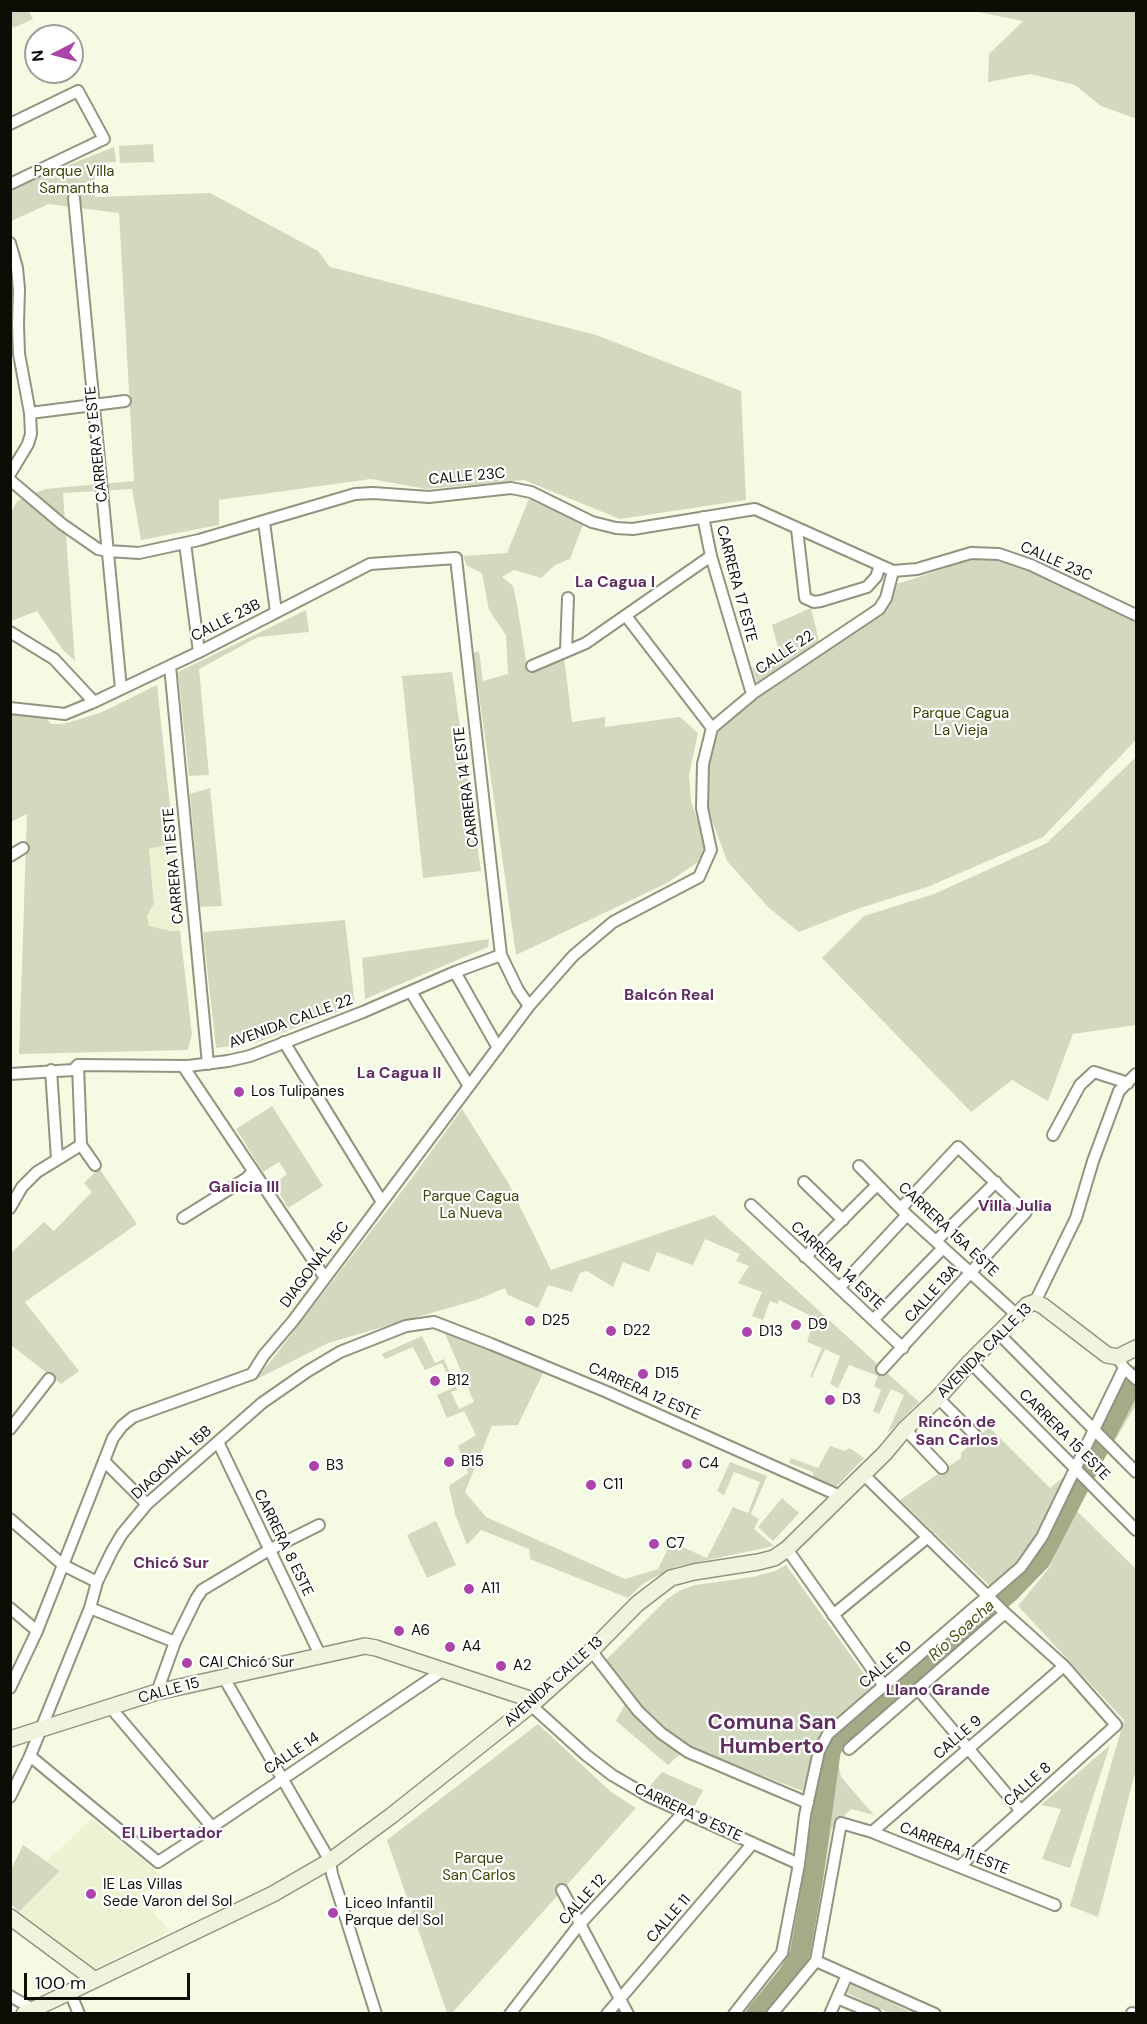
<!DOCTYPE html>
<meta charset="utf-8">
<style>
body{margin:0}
#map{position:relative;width:1147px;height:2024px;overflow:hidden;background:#f5fbe3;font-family:"DM Sans",sans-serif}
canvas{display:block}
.frame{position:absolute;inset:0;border:12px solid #0c0e06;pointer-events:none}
.north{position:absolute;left:24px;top:24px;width:60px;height:60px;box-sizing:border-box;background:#fff;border:2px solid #9e9f9b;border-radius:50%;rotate:264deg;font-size:16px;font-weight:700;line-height:24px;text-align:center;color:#0c0e06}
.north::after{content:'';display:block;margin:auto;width:21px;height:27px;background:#ab45a9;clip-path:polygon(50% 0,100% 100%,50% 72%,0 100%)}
.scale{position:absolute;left:24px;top:1973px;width:166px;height:27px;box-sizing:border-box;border:3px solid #0c0e06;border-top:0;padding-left:8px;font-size:18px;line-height:21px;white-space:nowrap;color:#0c0e06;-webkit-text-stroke:4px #fff;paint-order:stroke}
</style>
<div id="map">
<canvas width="1147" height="2024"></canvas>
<div class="frame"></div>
<div class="north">N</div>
<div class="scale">100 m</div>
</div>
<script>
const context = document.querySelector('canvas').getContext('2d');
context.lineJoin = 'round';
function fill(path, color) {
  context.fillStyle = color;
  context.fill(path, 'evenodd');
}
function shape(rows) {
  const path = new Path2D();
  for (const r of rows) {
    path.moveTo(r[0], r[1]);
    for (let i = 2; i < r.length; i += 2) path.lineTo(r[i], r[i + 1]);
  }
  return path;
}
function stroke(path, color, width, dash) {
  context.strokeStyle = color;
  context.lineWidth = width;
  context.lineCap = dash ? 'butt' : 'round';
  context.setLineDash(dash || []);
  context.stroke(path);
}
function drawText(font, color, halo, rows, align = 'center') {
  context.font = font + ' "DM Sans",sans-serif';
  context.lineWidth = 4.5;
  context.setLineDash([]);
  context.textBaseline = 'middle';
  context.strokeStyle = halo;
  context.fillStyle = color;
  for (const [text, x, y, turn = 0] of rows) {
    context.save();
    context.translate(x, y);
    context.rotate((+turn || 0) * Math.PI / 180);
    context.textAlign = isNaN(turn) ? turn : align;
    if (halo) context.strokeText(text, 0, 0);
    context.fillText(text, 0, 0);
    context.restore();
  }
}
fill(shape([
 [174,843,180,931,171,931,148,926,147,916,154,904,149,849],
 [92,1819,161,1875,140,1898,170,1931,95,1969,19,1912,60,1871,47,1861]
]), '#ebf3d3');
fill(shape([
 [10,11,29,11,33,19,13,28,11,21],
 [973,11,1136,11,1136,117,1134,118,1101,106,1075,85,1030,74,988,82,989,54,1023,21],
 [153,144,154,162,120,163,119,146],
 [114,147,116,162,95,163,95,197,210,193,318,251,330,267,596,335,741,391,746,500,620,519,524,480,426,489,371,479,219,500,219,525,141,540,132,489,63,493,75,661,63,650,37,611,11,621,10,514,17,501,45,489,134,481,119,213,49,204,11,221,11,188],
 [529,499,583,525,570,559,555,565,541,578,514,570,502,577,513,586,517,604,528,673,564,657,572,722,605,717,605,727,680,717,698,733,689,775,691,801,707,847,698,862,667,883,516,955,473,653,479,651,483,681,508,674,506,635,489,610,482,573,467,566,463,556,507,553],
 [972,558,999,559,1028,569,1136,620,1136,740,1043,837,930,886,860,908,799,932,769,908,727,861,706,804,707,760,715,733,756,693,880,611,894,583,900,583,934,572],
 [811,608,819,641,757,683,752,668,780,655,772,625],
 [306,610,309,632,258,637,199,669,209,775,189,776,178,672],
 [452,672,481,871,423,878,402,676],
 [157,685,174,843,149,849,154,904,147,916,149,926,171,931,180,931,192,1034,188,1050,19,1054,27,814,11,822,11,715,44,716,51,724,63,724,100,713],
 [1136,757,1136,1025,1073,1034,1048,1101,1012,1080,971,1112,822,958,864,916,934,894,1047,843],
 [210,788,222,906,200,907,190,794],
 [345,920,355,1005,258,1042,216,1048,203,932],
 [489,939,488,947,365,999,362,958],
 [272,1106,323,1186,288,1208,274,1184,287,1174,279,1162,263,1172,236,1129],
 [462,1109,509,1184,551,1270,714,1215,919,1402,887,1434,904,1395,891,1389,879,1414,873,1411,881,1390,874,1386,878,1376,849,1365,838,1388,830,1384,840,1356,825,1349,812,1377,810,1377,822,1348,807,1342,815,1318,779,1300,778,1304,770,1301,763,1320,752,1316,762,1292,738,1283,749,1266,736,1261,740,1254,705,1239,693,1265,657,1252,649,1272,623,1262,613,1287,587,1271,580,1273,572,1292,548,1285,538,1308,508,1295,505,1288,476,1300,328,1343,253,1381,271,1361,409,1182],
 [99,1168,137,1224,25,1302,79,1371,61,1384,11,1345,11,1253,44,1222,54,1231,92,1192,84,1183],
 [443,1329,545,1369,518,1425,492,1426,465,1492,486,1517,625,1579,658,1569,671,1542,707,1558,733,1507,748,1513,760,1482,734,1472,724,1495,717,1491,730,1462,767,1476,751,1514,759,1519,754,1529,774,1546,675,1567,644,1583,628,1598,530,1559,529,1549,481,1530,467,1545,455,1514,449,1486,468,1473,458,1446,476,1435,464,1411,447,1418,437,1395,453,1388,442,1363,425,1370,413,1347,385,1359,382,1354,422,1336,435,1363,444,1359,457,1390,451,1392,459,1409,474,1402],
 [1124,1381,1136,1392,1136,1405,1075,1507,1047,1566,1002,1612,837,1757,841,1777,874,1815,851,1809,832,1828,809,1960,766,2013,743,2014,787,1959,825,1757,834,1739,992,1600,1036,1555,1103,1430],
 [989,1427,1050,1488,1065,1476,1038,1537,1016,1566,992,1588,900,1500,961,1458,961,1453],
 [830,1446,845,1451,850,1448,864,1458,835,1488,813,1478,813,1472,789,1463,791,1458,818,1468],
 [782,1498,799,1513,773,1541,758,1527],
 [1076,1510,1136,1569,1136,1769,1098,1917,1070,1906,1124,1720,1018,1606,1049,1568],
 [436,1521,456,1565,427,1578,407,1535],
 [786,1565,875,1689,823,1728,815,1745,805,1792,688,1747,668,1765,616,1721,630,1695,604,1662,667,1599,679,1591,695,1585,753,1577,775,1571],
 [538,1724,611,1792,636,1808,452,2013,447,2013,387,1840],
 [1110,1745,1070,1868,1042,1859,1061,1809,1041,1805],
 [662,1772,703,1790,694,1807,649,1787],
 [23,1845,60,1871,19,1912,11,1904,11,1870],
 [852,1983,912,2013,889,2013,847,1993]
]), '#d2d9bf');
stroke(shape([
 [756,2014,788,1975,800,1954,813,1879,831,1749,836,1742,1009,1593,1041,1560,1136,1376]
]), '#a3ac87', 20);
const street = shape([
 [10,124,78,91,104,139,10,184],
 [74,198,121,689],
 [10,243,17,268,19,289,18,324,19,354,30,413,31,434,28,444,10,474],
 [30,413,125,401],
 [10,480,62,524,98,549,108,551,139,553,199,540,355,494,373,493,429,497,511,488,531,492,592,522,616,528,633,529,755,509,893,571,917,569,971,553,999,554,1031,565,1136,615],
 [703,517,711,556,752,694],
 [264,522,276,612],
 [797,529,805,598,814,602,821,601,867,587,876,577,880,566],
 [185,543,199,652],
 [626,616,712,728],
 [10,632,54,659,94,702],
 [566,651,568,598],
 [170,666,208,1064],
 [532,666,586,643,711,556],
 [10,708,65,714,94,702,199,652,370,564,456,558,501,955,518,990,529,1006],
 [712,728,755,692,879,609,886,598,893,571],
 [10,856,23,848],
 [455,972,498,1048],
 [411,992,469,1086],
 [284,1042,382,1202],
 [78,1065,81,1145],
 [183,1066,325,1278],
 [51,1070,57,1159],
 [10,1074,73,1070,78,1065,188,1066,228,1061,250,1056,363,1012,455,972,501,955],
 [1053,1135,1080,1085,1094,1072,1128,1083],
 [81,1145,95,1165],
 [859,1166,907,1215,1018,1316],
 [804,1182,843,1220],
 [751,1205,903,1348],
 [10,1208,22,1187,37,1172,81,1145],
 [183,1218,247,1178,253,1171],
 [936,1241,996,1182],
 [805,1257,877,1185],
 [839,1288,907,1215],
 [1035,1302,1076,1218,1093,1161,1119,1091,1136,1074],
 [873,1320,943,1248],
 [999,1334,1136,1472],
 [970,1362,1136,1530],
 [1121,1363,1124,1368,1136,1379],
 [882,1369,1026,1212,958,1147,902,1207],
 [938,1398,975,1435],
 [10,1429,49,1379],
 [905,1429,942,1468],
 [218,1442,321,1657],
 [105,1462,147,1504],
 [862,1473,1005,1613,1064,1666,1116,1725,960,1866],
 [10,1519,63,1565,97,1582],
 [787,1549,884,1686],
 [10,1608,37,1631],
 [90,1608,175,1642],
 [833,1615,928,1537],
 [593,1649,596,1657,638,1711,661,1733,688,1752,808,1803],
 [224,1678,330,1861,332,1874,376,2014],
 [10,1688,37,1631,113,1438,122,1426,133,1417,252,1374,264,1355,293,1321,529,1006,573,956,613,922,699,877,711,850,702,808,703,764,712,728],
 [918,1689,1021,1811],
 [157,1692,175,1642,196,1599,202,1590,269,1550,319,1525],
 [536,1701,534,1708,586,1755,612,1775,648,1796,799,1864],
 [111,1708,212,1827],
 [849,1749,1005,1613],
 [30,1756,158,1862,212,1827,442,1671],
 [10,1797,30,1756,90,1608,97,1582,112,1551,122,1534,147,1504,262,1403,308,1371,340,1352,406,1326,434,1322,491,1344,607,1392,840,1496],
 [872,1832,1064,1666],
 [562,1890,628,2014],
 [816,1961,935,2014],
 [70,1992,79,2014],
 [10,1996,33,2009],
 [837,1998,875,2014],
 [510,2014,579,1925,684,1812],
 [607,2014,753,1843],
 [734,2014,782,1953,799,1864,805,1815,819,1751,828,1734,1021,1567,1042,1537,1124,1368],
 [772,2014,816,1961,841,1823,872,1832,1055,1905],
 [830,2014,847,1975],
 [1132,2014,1132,2013]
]);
const secondary = shape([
 [10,1739,157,1692,365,1646,376,1648,536,1701],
 [10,1917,95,1980],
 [24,2014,273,1894,330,1861,391,1816,536,1701,585,1657,637,1604,671,1578,694,1572,758,1562,774,1558,787,1549,885,1453,905,1429,938,1398,970,1362,1027,1305,1035,1302,1043,1306,1107,1355,1118,1357,1136,1348]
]);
stroke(street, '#909580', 14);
stroke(secondary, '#909580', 18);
stroke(street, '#fff', 10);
stroke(secondary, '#eff4dd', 15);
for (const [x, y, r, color] of [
 [239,1092,6,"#ab45a9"],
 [530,1321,6,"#ab45a9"],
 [796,1325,6,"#ab45a9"],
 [611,1331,6,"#ab45a9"],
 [747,1332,6,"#ab45a9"],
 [643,1374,6,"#ab45a9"],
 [435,1381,6,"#ab45a9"],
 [830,1400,6,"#ab45a9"],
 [449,1462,6,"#ab45a9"],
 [687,1464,6,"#ab45a9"],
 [314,1466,6,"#ab45a9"],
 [591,1485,6,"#ab45a9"],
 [654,1544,6,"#ab45a9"],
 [469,1589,6,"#ab45a9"],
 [399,1631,6,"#ab45a9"],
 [450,1647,6,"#ab45a9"],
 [187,1663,6,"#ab45a9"],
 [501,1666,6,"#ab45a9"],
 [91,1894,6,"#ab45a9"],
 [333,1913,6,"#ab45a9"]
]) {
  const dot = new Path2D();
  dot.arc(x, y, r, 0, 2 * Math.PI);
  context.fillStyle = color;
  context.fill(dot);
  stroke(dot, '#fff', 2);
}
drawText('15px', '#3b4505', '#fff', [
 ["Parque Villa",74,172],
 ["Samantha",74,189],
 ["Parque Cagua",961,714],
 ["La Vieja",961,731],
 ["Parque Cagua",471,1197],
 ["La Nueva",471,1214],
 ["Parque",479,1859],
 ["San Carlos",479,1876]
]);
drawText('15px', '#0c0e06', '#fff', [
 ["CARRERA 9 ESTE",97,444,-96],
 ["CALLE 23C",467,477,-5],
 ["CALLE 23C",1056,562,24],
 ["CARRERA 17 ESTE",736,584,75],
 ["CALLE 23B",226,621,-27],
 ["CALLE 22",785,653,-34],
 ["CARRERA 14 ESTE",467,787,-97],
 ["CARRERA 11 ESTE",174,866,-95],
 ["AVENIDA CALLE 22",291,1022,-20],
 ["CARRERA 15A ESTE",948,1230,43],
 ["DIAGONAL 15C",315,1265,-53],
 ["CARRERA 14 ESTE",837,1266,43],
 ["CALLE 13A",932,1294,-48],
 ["AVENIDA CALLE 13",985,1351,-45],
 ["CARRERA 12 ESTE",644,1392,24],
 ["CARRERA 15 ESTE",1064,1435,45],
 ["DIAGONAL 15B",172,1463,-42],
 ["CARRERA 8 ESTE",283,1543,64],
 ["CALLE 10",886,1665,-41],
 ["AVENIDA CALLE 13",554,1682,-42],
 ["CALLE 15",169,1691,-15],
 ["CALLE 9",958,1738,-41],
 ["CALLE 14",292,1754,-34],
 ["CALLE 8",1028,1785,-42],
 ["CARRERA 9 ESTE",688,1813,25],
 ["CARRERA 11 ESTE",954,1849,22],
 ["CALLE 12",583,1900,-48],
 ["CALLE 11",669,1919,-49]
]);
drawText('15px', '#0c0e06', '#fff', [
 ["Los Tulipanes",251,1092],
 ["D25",542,1321],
 ["D9",808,1325],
 ["D22",623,1331],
 ["D13",759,1332],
 ["D15",655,1374],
 ["B12",447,1381],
 ["D3",842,1400],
 ["B15",461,1462],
 ["C4",699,1464],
 ["B3",326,1466],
 ["C11",603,1485],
 ["C7",666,1544],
 ["A11",481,1589],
 ["A6",411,1631],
 ["A4",462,1647],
 ["CAI Chicó Sur",199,1663],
 ["A2",513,1666],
 ["IE Las Villas",103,1885],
 ["Sede Varon del Sol",103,1902],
 ["Liceo Infantil",345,1904],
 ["Parque del Sol",345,1921]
], 'left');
drawText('bold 16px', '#602e5f', '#fff', [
 ["La Cagua I",615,583],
 ["Balcón Real",669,996],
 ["La Cagua II",399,1074],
 ["Galicia III",244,1188],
 ["Villa Julia",1015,1207],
 ["Rincón de",957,1423],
 ["San Carlos",957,1441],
 ["Chicó Sur",171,1564],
 ["Llano Grande",938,1691],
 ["El Libertador",172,1834]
]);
drawText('italic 16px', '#495418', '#fff', [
 ["Río Soacha",962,1631,-42]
]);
drawText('bold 21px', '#602e5f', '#fff', [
 ["Comuna San",772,1723],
 ["Humberto",772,1747]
]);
</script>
